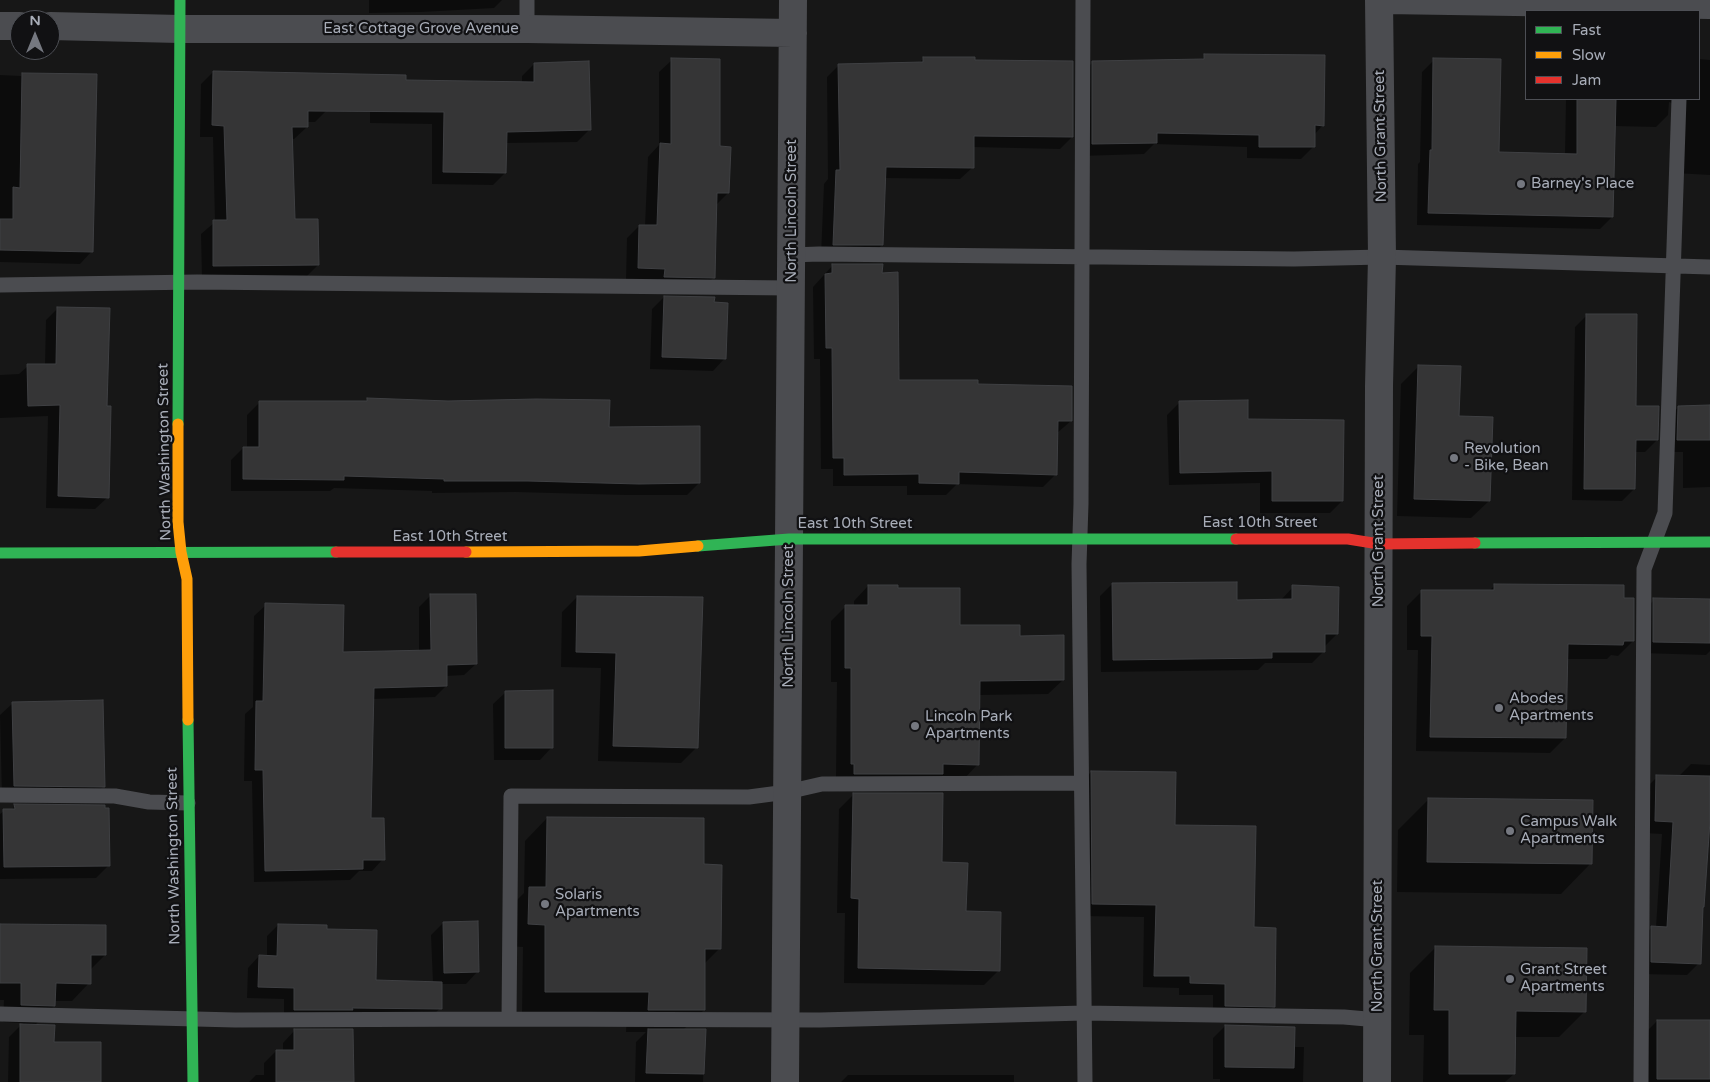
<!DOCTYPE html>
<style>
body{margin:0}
#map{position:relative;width:1710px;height:1082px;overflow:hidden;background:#171717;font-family:"Varela Round",sans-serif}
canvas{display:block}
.legend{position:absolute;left:1525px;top:10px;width:175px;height:90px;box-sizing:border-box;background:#111113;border:1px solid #4d4f55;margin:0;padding:6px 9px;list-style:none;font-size:15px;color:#a8adb8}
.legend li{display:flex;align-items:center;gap:10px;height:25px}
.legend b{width:25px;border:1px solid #4d4f55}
.north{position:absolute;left:10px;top:10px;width:50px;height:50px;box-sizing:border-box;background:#111113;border:1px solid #4d4f55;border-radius:50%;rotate:0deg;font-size:14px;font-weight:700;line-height:20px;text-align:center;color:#a8adb8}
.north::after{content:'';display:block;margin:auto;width:18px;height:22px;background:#757880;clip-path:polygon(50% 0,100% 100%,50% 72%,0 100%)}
</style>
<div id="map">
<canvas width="1710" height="1082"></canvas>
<ul class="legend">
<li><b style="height:6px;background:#30b455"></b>Fast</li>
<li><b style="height:6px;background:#ff9f0a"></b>Slow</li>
<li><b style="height:6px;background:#e5322d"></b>Jam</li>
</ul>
<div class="north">N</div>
</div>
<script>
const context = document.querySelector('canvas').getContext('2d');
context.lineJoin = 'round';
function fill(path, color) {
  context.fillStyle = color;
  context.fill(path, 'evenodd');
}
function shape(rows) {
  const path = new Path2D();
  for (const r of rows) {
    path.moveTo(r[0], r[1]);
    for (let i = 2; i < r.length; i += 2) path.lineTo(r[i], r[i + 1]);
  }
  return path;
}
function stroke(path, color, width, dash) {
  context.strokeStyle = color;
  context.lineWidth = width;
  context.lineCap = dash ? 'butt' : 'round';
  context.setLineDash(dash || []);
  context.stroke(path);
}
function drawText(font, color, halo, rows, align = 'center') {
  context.font = font + ' "Varela Round",sans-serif';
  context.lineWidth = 4.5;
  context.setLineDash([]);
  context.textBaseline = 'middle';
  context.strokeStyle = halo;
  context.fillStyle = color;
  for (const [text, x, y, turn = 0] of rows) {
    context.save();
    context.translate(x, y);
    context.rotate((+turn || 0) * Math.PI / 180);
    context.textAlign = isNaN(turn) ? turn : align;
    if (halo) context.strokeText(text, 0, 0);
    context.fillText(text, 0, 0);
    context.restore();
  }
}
fill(shape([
 [369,0,502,0,494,8,421,12,369,13],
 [1205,56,1323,125,1314,135,1313,147,1301,159,1247,158,1247,147,1154,144,1144,154,1080,156,1081,74,1093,62,1201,60],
 [924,58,974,61,1072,137,1060,149,973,147,973,167,960,179,884,178,882,245,870,257,821,256,824,184,828,179,827,77,839,65,918,64],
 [1699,59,1710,60,1710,175,1675,173,1672,103,1669,102,1668,115,1656,127,1614,126,1612,217,1600,229,1417,225,1418,164,1420,162,1422,72,1434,60,1497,153,1565,155,1566,99,1699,99],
 [672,60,719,148,728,193,715,206,714,277,702,289,626,280,627,238,639,226,645,226,648,157,659,145,659,72],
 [534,64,589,130,577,142,506,143,505,173,493,185,432,184,432,124,370,123,370,93,522,83,522,76],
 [213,72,327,110,315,122,307,122,307,127,294,139,291,139,293,221,318,265,306,277,202,278,201,234,215,222,213,137,200,137,201,84],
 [0,75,21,76,23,75,92,251,80,264,0,262],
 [833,265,881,274,898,381,977,385,1071,421,1057,433,1055,475,1043,487,957,484,946,495,907,495,907,486,833,486,833,469,821,469,820,359,814,359,813,287],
 [664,297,713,304,725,358,713,371,650,369,652,309],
 [58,308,106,407,108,497,95,509,46,508,48,416,0,418,0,375,19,374,28,366,45,365,46,320],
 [1587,315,1635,408,1657,440,1645,452,1634,452,1634,489,1622,501,1572,500,1575,327],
 [1419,366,1489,501,1471,518,1397,516,1401,384],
 [367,399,608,429,699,483,687,495,626,495,515,492,432,493,432,491,334,488,330,491,231,491,231,460,243,448,247,448,247,415,259,403,364,403],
 [1179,403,1247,420,1342,501,1330,513,1260,513,1260,483,1169,485,1167,415],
 [1710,406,1710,487,1683,488,1683,452,1665,452,1666,419,1679,407],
 [1112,584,1236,601,1281,600,1293,587,1337,634,1325,646,1324,651,1312,663,1265,663,1258,670,1101,672,1100,596],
 [1495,585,1623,599,1633,641,1618,656,1611,655,1607,659,1566,659,1565,738,1550,753,1416,751,1418,650,1407,650,1407,606,1422,591,1489,591],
 [868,586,896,589,959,626,1019,637,1063,680,1048,694,979,695,978,764,964,779,836,778,837,682,831,682,831,621,846,606,854,606,854,601],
 [430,596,476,664,464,675,446,676,446,686,435,697,372,699,370,819,383,859,372,871,359,871,350,880,254,882,252,781,244,781,245,714,253,707,254,616,266,605,342,654,419,651,419,607],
 [577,597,697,747,681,763,598,761,601,668,561,667,562,612],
 [1654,600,1710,600,1710,651,1706,655,1641,653,1642,612],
 [506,692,552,747,540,760,494,760,493,704],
 [13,703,104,786,91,798,2,797,0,715],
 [1691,764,1710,765,1710,829,1708,831,1702,908,1699,963,1687,975,1639,974,1640,939,1652,927,1656,927,1662,834,1644,833,1645,789,1657,777,1679,776],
 [1091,772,1253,929,1274,1006,1261,1018,1213,1017,1213,995,1179,995,1179,988,1143,987,1144,917,1081,916,1079,785],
 [854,794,941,864,965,912,999,970,984,985,844,983,845,913,837,913,839,809],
 [1429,799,1591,863,1561,894,1397,892,1398,830],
 [15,806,104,810,108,866,96,878,0,879,0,814,4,811,10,811],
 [547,818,703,866,720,948,704,964,704,1010,683,1030,705,1030,703,1082,635,1082,636,1042,646,1032,626,1032,627,1015,522,1014,523,947,506,946,506,911,524,893,525,841],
 [443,923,478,971,466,984,441,984,440,1008,429,1020,284,1021,284,999,247,998,248,968,259,956,267,957,267,936,278,925,326,930,375,982,433,983,431,935],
 [0,926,105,955,90,970,89,983,72,1001,54,1001,54,1006,34,1026,100,1082,8,1082,9,1037,23,1023,3,1022,4,1000,0,1000],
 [1436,947,1585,1011,1559,1037,1514,1037,1514,1074,1505,1082,1423,1082,1424,1035,1409,1035,1410,973],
 [1657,1021,1710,1022,1710,1082,1645,1082,1645,1033],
 [1225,1026,1293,1047,1304,1047,1303,1082,1220,1082,1220,1079,1213,1079,1213,1038],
 [295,1030,352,1082,249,1082,256,1075,264,1075,264,1063,276,1051,283,1051,283,1043],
 [848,1075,1014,1075,1014,1082,841,1082]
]), '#0007');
const building = shape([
 [1204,54,1325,55,1324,126,1315,125,1315,147,1259,147,1259,135,1157,133,1157,143,1092,144,1092,61,1204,59,1204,54],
 [923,57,975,57,975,60,1073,61,1073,137,974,136,974,168,886,167,883,245,833,245,836,170,840,170,838,64,923,62,923,57],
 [671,58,720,59,720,146,731,147,729,193,717,193,715,278,664,277,665,269,638,268,639,225,657,225,660,143,671,144,671,58],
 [1433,58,1501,59,1499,152,1577,154,1577,99,1616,99,1613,217,1428,213,1430,150,1432,150,1433,58],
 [589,61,591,130,507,132,506,173,443,172,444,112,308,111,308,127,292,127,295,219,318,219,319,265,213,266,213,220,227,220,224,126,212,125,213,71,406,75,406,80,534,82,534,63,589,61],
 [22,73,97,74,93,252,0,250,0,219,13,219,13,187,20,188,22,73],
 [832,264,883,264,882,273,898,272,899,380,978,380,978,384,1072,386,1072,421,1058,421,1057,475,959,472,959,484,919,483,919,474,844,475,844,458,833,458,832,348,826,348,825,274,832,273,832,264],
 [664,296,715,297,714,302,728,303,726,359,662,357,664,296],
 [57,307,110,308,107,406,111,406,109,498,58,496,60,405,28,406,27,364,56,364,57,307],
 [1586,314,1637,314,1636,406,1659,406,1658,440,1636,440,1635,489,1584,489,1586,314],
 [1418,365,1461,366,1459,416,1493,417,1490,501,1414,499,1418,365],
 [367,398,448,401,536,399,610,400,609,427,700,426,700,483,639,484,528,481,444,481,444,479,344,476,344,480,243,479,243,447,259,447,259,401,367,401,367,398],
 [1248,400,1248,419,1344,420,1343,501,1272,501,1272,471,1180,473,1179,401,1248,400],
 [1710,405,1710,440,1677,440,1678,406,1710,405],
 [1237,582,1237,600,1292,599,1292,585,1339,587,1338,634,1325,634,1325,652,1272,652,1272,658,1113,660,1112,583,1237,582],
 [1494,584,1624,585,1624,598,1634,598,1634,641,1624,641,1623,645,1568,644,1566,738,1430,737,1432,636,1421,636,1421,590,1494,590,1494,584],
 [868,585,898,585,898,588,960,588,960,625,1020,625,1020,636,1064,635,1064,680,980,681,979,765,943,764,943,774,854,774,854,764,851,764,851,668,845,668,845,605,868,605,868,585],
 [430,594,476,594,477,664,447,665,447,686,374,688,371,818,384,818,385,860,363,860,363,869,265,871,263,770,255,770,256,701,263,701,265,603,344,605,343,652,431,650,430,594],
 [577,596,703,597,698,748,613,746,616,653,576,652,577,596],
 [1653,598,1710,599,1710,643,1653,642,1653,598],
 [553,690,553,748,505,748,505,691,553,690],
 [103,700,105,787,14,786,12,702,103,700],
 [1091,771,1176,772,1175,825,1256,826,1254,927,1276,928,1275,1007,1225,1006,1225,984,1190,983,1190,976,1154,976,1156,905,1092,904,1091,771],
 [1656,775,1710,776,1710,821,1704,907,1703,907,1701,964,1651,962,1651,926,1667,927,1673,822,1655,821,1656,775],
 [853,793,943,793,942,862,968,863,966,911,1001,912,1000,971,858,968,859,899,851,898,853,793],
 [1428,798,1593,800,1592,864,1427,862,1428,798],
 [14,804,105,805,105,808,109,808,110,866,4,867,3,809,15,809,14,804],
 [547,817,704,818,704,864,722,865,721,949,705,949,705,1010,648,1010,649,992,545,992,545,925,528,924,529,887,546,887,547,817],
 [478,921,479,972,444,973,443,922,478,921],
 [0,924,106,925,106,955,91,955,91,984,56,983,55,1006,21,1005,21,983,0,983,0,924],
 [278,924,327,925,327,929,377,930,376,980,442,982,442,1009,352,1008,353,1010,294,1010,294,988,258,987,259,955,277,956,278,924],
 [1435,946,1587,948,1586,1012,1516,1011,1515,1074,1449,1074,1449,1010,1434,1010,1435,946],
 [1657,1020,1710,1020,1710,1079,1657,1079,1657,1020],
 [20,1024,55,1025,54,1042,101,1042,101,1082,20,1082,20,1024],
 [1225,1025,1295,1027,1294,1068,1225,1067,1225,1025],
 [294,1029,353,1029,354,1082,276,1082,276,1050,294,1050,294,1029],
 [648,1029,706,1029,704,1074,646,1073,648,1029]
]);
fill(building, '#353536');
stroke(building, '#3f4043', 1);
stroke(shape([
 [527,0,527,29],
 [1083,0,1081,504,1079,564,1085,1082],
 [791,255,819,254,1294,259,1382,257,1710,267],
 [0,285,197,282,791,288],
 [1081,783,822,784,787,792,749,797,511,796,509,1019,820,1020,1084,1013,1344,1017,1378,1020],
 [0,795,115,796,149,802,188,803],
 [0,1014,235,1020,509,1019],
 [1641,1082,1644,569,1665,513,1679,99]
]), '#4b4c50', 15);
stroke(shape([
 [1385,0,1710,5],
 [0,26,20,26],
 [50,26,180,29,527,29,793,33],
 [785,1082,793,0],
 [1377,1082,1379,386,1382,257,1379,0]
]), '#4b4c50', 28);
stroke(shape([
 [178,424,180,0],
 [1475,543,1710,542],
 [698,546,789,539,1236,539],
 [0,553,336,552],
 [188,720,193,1082]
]), '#30b455', 11);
stroke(shape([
 [178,424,178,522,181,552,187,579,188,720],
 [466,552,639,551,698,546]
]), '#ff9f0a', 11);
stroke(shape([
 [1236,539,1348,539,1379,544,1475,543],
 [336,552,466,552]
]), '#e5322d', 11);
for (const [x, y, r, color] of [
 [1521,184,5,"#757880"],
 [1454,458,5,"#757880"],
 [1499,708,5,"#757880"],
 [915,726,5,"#757880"],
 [1510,831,5,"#757880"],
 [545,904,5,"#757880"],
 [1510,979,5,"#757880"]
]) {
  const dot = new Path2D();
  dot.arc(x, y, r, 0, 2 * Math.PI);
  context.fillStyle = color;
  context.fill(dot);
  stroke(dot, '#111113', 2);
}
drawText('15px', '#a8adb8', '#111113', [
 ["East Cottage Grove Avenue",421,29],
 ["North Grant Street",1381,136,-91],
 ["North Lincoln Street",792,211,-90],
 ["North Washington Street",165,452,-91],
 ["East 10th Street",1260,523],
 ["East 10th Street",855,524],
 ["East 10th Street",450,537],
 ["North Grant Street",1379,541,-90],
 ["North Lincoln Street",789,616,-90],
 ["North Washington Street",174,856,-91],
 ["North Grant Street",1378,946,-90]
]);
drawText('15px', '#a8adb8', '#111113', [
 ["Barney's Place",1531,184],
 ["Revolution",1464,449],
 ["- Bike, Bean",1464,466],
 ["Abodes",1509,699],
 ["Apartments",1509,716],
 ["Lincoln Park",925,717],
 ["Apartments",925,734],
 ["Campus Walk",1520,822],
 ["Apartments",1520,839],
 ["Solaris",555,895],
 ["Apartments",555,912],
 ["Grant Street",1520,970],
 ["Apartments",1520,987]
], 'left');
</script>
